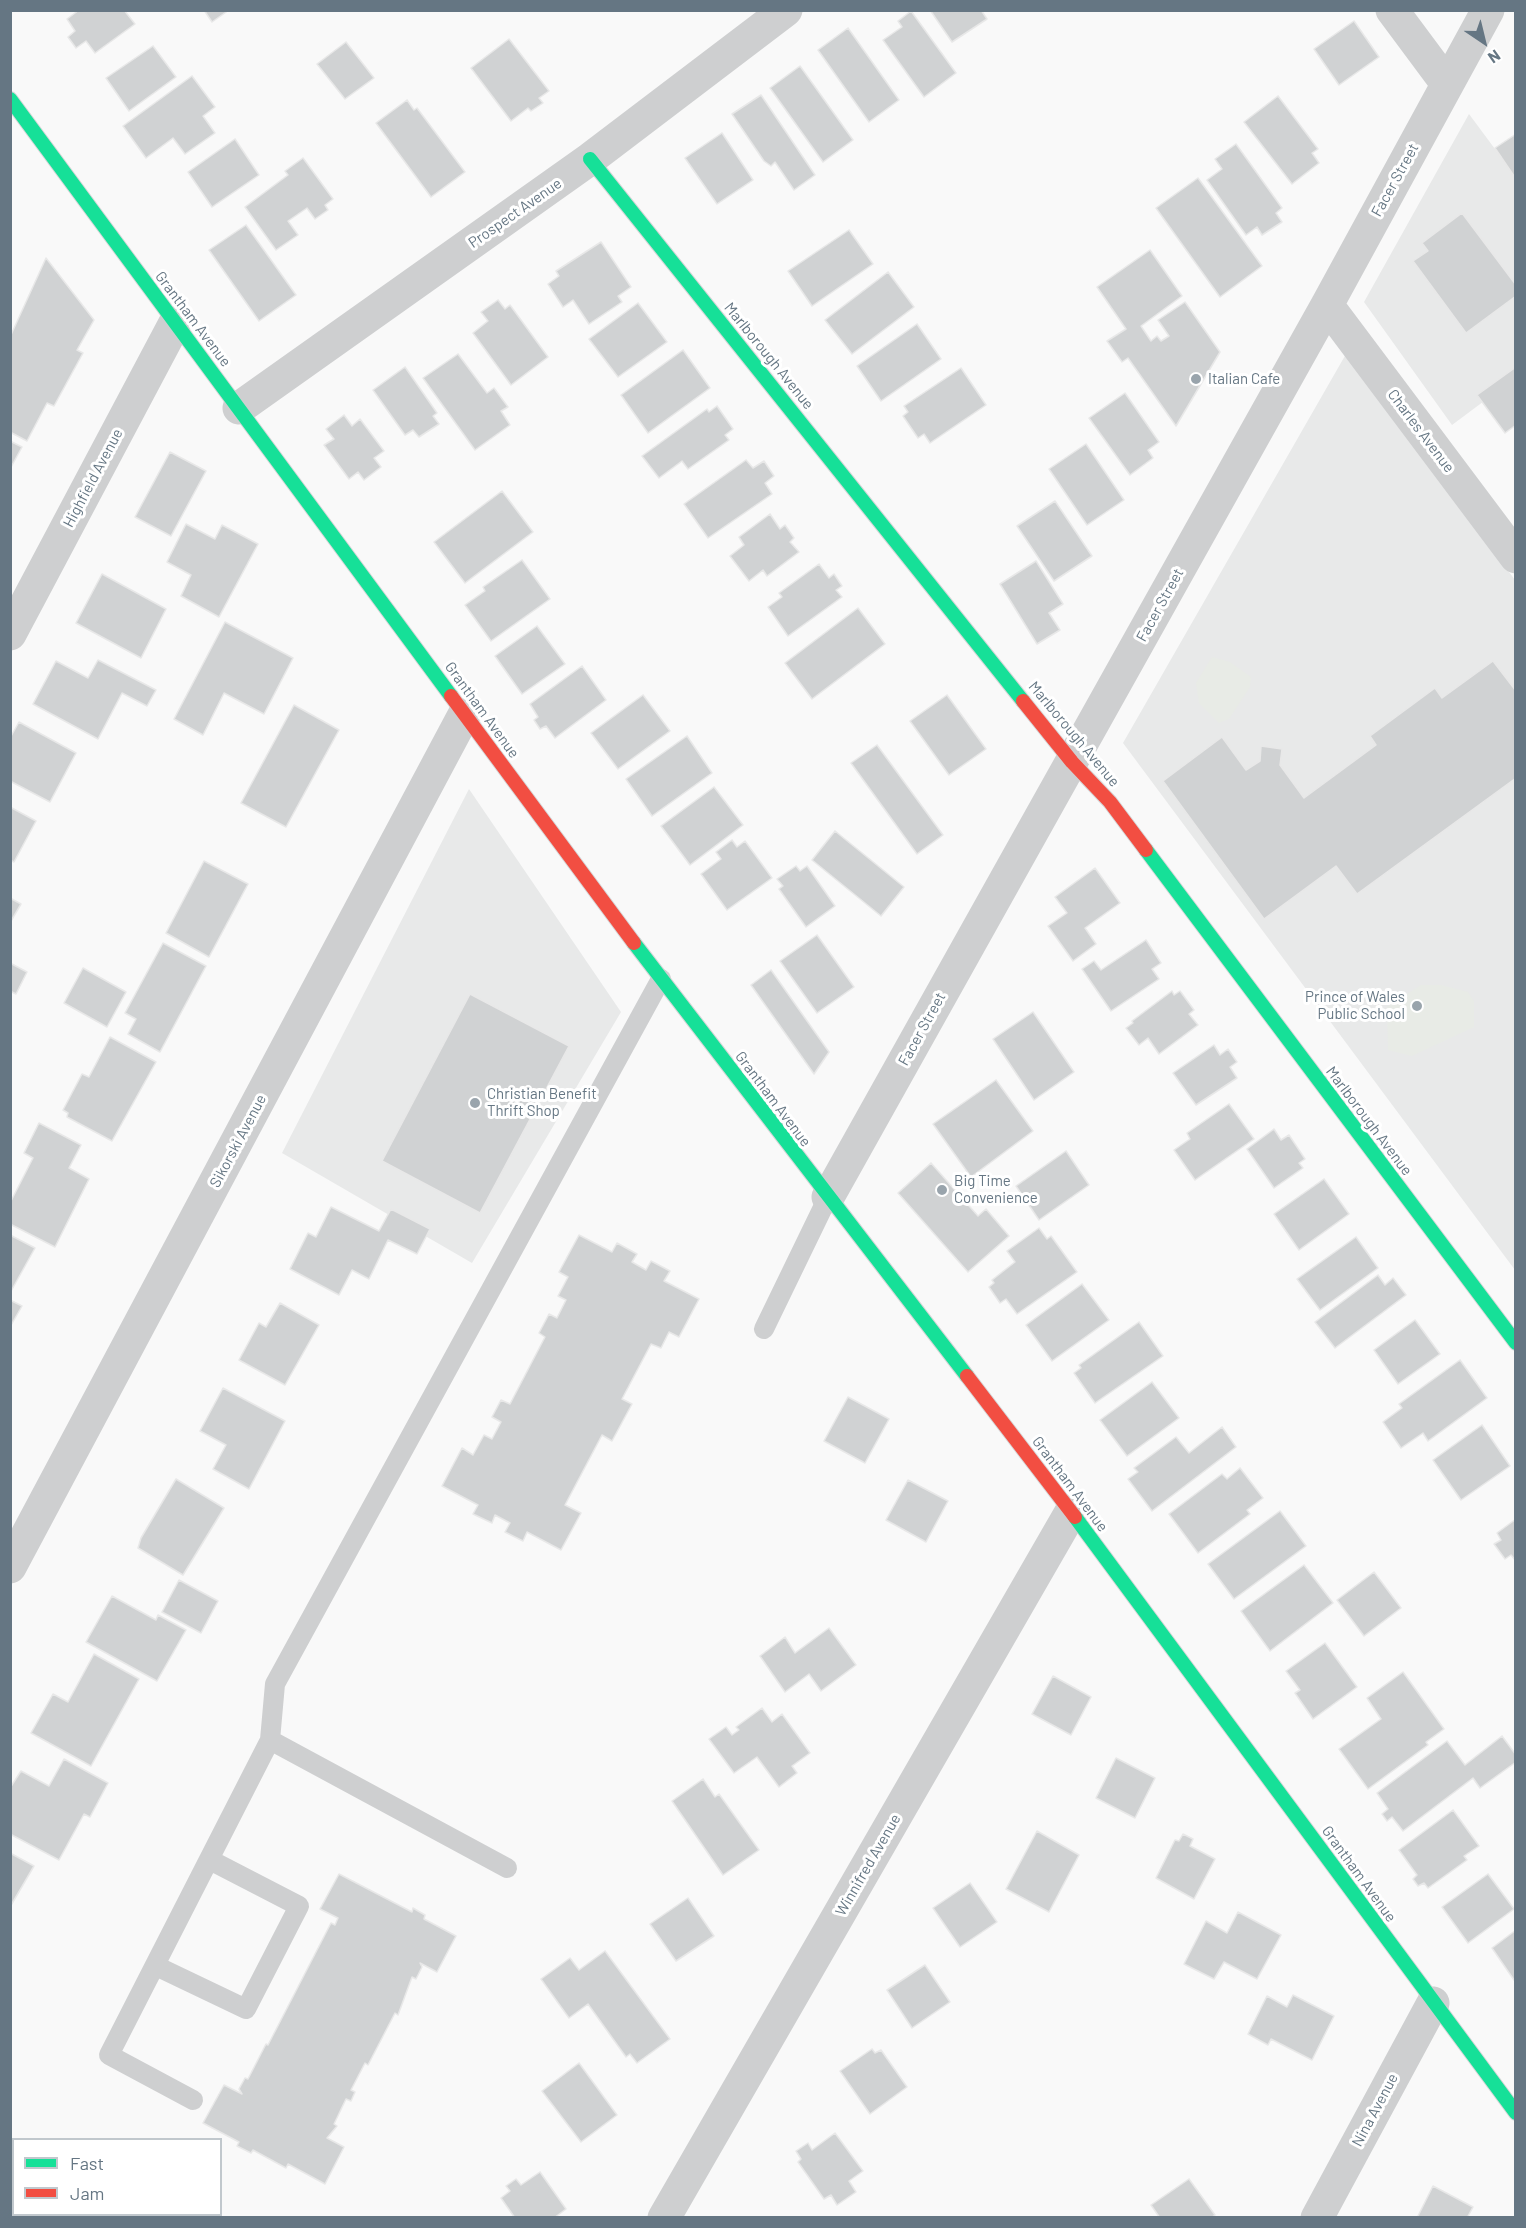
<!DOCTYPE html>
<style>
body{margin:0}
#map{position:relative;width:1526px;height:2228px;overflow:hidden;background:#f9f9f9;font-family:Barlow,sans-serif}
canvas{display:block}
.frame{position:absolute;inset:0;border:12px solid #657683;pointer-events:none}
.legend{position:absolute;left:12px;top:2138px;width:210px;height:78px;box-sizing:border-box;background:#fff;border:2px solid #c1c8cd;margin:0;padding:8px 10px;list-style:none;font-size:18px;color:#657683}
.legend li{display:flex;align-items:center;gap:12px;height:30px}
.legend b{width:30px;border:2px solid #c1c8cd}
.north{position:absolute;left:1454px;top:12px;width:60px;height:60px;-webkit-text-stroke:4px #fff;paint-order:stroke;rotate:145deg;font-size:16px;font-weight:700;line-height:24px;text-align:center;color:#657683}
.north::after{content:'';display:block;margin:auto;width:21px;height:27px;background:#657683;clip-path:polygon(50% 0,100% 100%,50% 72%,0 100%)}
</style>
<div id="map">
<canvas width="1526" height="2228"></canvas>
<div class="frame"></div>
<ul class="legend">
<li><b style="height:8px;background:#16e098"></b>Fast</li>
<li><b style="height:8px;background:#f24e42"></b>Jam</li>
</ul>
<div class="north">N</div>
</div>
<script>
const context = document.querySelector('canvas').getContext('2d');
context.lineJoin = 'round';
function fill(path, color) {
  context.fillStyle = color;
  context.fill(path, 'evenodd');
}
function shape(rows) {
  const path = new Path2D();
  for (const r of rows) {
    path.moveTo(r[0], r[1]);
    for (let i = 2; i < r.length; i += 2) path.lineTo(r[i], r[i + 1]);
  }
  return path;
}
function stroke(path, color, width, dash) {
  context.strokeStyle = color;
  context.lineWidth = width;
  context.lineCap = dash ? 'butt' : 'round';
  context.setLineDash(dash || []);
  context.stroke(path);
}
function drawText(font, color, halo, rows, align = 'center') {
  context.font = font + ' Barlow,sans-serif';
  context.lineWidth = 6;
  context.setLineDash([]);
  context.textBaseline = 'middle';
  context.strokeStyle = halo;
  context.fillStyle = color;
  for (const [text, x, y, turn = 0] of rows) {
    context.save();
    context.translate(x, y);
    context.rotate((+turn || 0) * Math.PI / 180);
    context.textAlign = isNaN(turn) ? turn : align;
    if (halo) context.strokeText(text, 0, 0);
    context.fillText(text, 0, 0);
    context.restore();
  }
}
fill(shape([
 [1469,114,1515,176,1515,378,1452,425,1364,302],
 [1346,354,1515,580,1515,1270,1123,743],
 [469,789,621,1012,472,1263,282,1153]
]), '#e8e9e9');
fill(shape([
 [1212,657,1230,662,1251,677,1250,687,1229,719,1219,723,1199,703,1196,683],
 [1421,985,1441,985,1468,992,1474,1001,1474,1027,1412,1056,1388,1050,1387,1007]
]), '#e8ebe6');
const building = shape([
 [79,10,124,10,135,24,95,53,86,41,76,48,68,37,75,31,67,19,79,10],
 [204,10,229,10,212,22,204,10],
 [930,10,981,10,987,19,952,42,930,10],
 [911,11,956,73,924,97,883,40,902,27,898,21,911,11],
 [1354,21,1379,57,1339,85,1314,49,1354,21],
 [848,28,899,100,869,122,818,50,848,28],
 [509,39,549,91,539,98,543,103,531,111,528,108,511,121,471,68,509,39],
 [346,42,374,78,345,99,317,64,346,42],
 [153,46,176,77,129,111,106,78,153,46],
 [800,66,853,140,823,162,770,88,800,66],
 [192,76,215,107,203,116,215,133,185,154,173,138,146,158,123,126,192,76],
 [761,95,815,175,794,190,775,162,771,166,764,161,732,114,761,95],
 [1278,96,1318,149,1312,153,1319,163,1292,184,1244,122,1278,96],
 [407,100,414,110,417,108,465,172,431,197,376,123,407,100],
 [722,133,753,180,717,204,685,158,722,133],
 [1516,134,1516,179,1495,148,1516,134],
 [235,139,259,175,212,207,188,172,235,139],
 [1236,144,1282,208,1276,213,1282,222,1262,235,1257,227,1246,235,1207,180,1222,169,1215,159,1236,144],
 [303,158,333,199,325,205,328,210,315,219,307,208,288,221,298,235,276,250,245,207,288,175,285,171,303,158],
 [1198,178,1262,266,1220,297,1156,208,1198,178],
 [1462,213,1516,285,1516,296,1466,333,1413,261,1428,251,1422,243,1462,213],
 [246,225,296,295,259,321,209,250,246,225],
 [849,230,873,264,812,306,788,271,849,230],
 [601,242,631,287,618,296,622,302,589,324,573,300,563,307,548,284,559,276,556,271,601,242],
 [1150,250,1182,296,1141,326,1151,341,1157,336,1161,341,1169,336,1158,320,1185,302,1220,352,1176,426,1128,358,1122,362,1107,341,1126,329,1097,287,1150,250],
 [46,258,94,320,77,350,83,353,54,406,47,403,27,441,10,432,10,337,46,258],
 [888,272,914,307,852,354,825,320,888,272],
 [498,300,505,309,510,305,548,357,511,385,473,333,488,321,481,312,498,300],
 [638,303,667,342,618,377,589,339,638,303],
 [917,324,941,359,881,401,857,366,917,324],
 [683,350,710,388,648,433,621,395,683,350],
 [458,354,487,393,494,388,508,407,501,411,510,425,475,450,423,378,458,354],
 [405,367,437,413,433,416,439,424,419,437,413,430,405,435,373,390,405,367],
 [1516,367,1516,425,1505,433,1477,395,1516,367],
 [961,368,986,405,930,443,924,434,918,438,903,416,908,412,904,406,961,368],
 [1125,393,1159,442,1148,450,1153,458,1130,475,1089,418,1125,393],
 [717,406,733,429,725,435,729,440,688,469,682,461,659,478,642,456,707,409,709,412,717,406],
 [344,415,352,426,360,419,384,451,374,458,381,467,364,480,358,472,349,479,324,445,334,439,326,429,344,415],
 [10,441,22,447,10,469,10,441],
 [1086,444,1124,500,1087,525,1049,469,1086,444],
 [170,452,206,471,171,536,135,517,170,452],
 [746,460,753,468,764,461,774,476,765,483,772,494,708,538,684,504,746,460],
 [502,491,533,532,465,583,434,542,502,491],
 [1055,501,1092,556,1054,581,1017,526,1055,501],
 [770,514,780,529,785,525,794,538,790,542,799,552,767,576,763,570,749,581,730,556,744,545,739,537,770,514],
 [186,524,215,539,222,525,258,544,219,617,181,596,191,575,167,562,186,524],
 [522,560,550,599,491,641,465,605,485,591,483,587,522,560],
 [1036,561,1063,604,1049,613,1060,630,1037,644,1000,584,1036,561],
 [819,564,829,578,834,574,842,586,836,590,842,597,788,636,768,607,782,597,779,593,819,564],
 [102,574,166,609,141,658,76,623,102,574],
 [858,608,885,644,812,699,785,663,858,608],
 [225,622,293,658,264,714,224,693,203,735,174,719,225,622],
 [537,626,565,664,522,694,495,656,537,626],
 [98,660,156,690,147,706,122,693,98,739,33,704,56,661,88,678,98,660],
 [1493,661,1516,691,1516,778,1357,894,1336,866,1264,919,1163,781,1222,737,1246,770,1260,761,1261,746,1282,749,1280,765,1304,798,1376,745,1370,736,1435,688,1442,698,1493,661],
 [582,666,606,700,555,738,546,726,540,729,534,720,538,717,530,704,582,666],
 [643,695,670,731,618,769,591,733,643,695],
 [947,695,986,749,949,775,910,721,947,695],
 [294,705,339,730,286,827,241,803,294,705],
 [19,722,76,753,50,802,10,781,10,738,19,722],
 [687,736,712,773,652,816,626,779,687,736],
 [877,745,943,835,917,854,851,763,877,745],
 [714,787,743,825,690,865,661,826,714,787],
 [10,807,36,821,14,862,10,860,10,807],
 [835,831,904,887,881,916,812,860,835,831],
 [732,840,737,847,745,841,772,878,727,910,701,874,721,859,716,852,732,840],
 [204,861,248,884,209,957,166,933,204,861],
 [796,866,800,871,807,866,835,906,806,927,779,889,783,886,777,879,796,866],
 [1095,868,1120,903,1085,928,1096,944,1073,961,1048,926,1067,913,1055,897,1095,868],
 [10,898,21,904,11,921,10,921,10,898],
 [817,935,854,987,817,1013,780,961,817,935],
 [1146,940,1161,963,1152,969,1159,979,1111,1011,1082,969,1094,961,1101,970,1146,940],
 [163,943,206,966,160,1052,128,1034,136,1019,125,1013,163,943],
 [10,963,27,972,16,994,10,991,10,963],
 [83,968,126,992,107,1027,64,1003,83,968],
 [771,970,829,1052,814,1074,751,985,771,970],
 [1172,991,1174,995,1180,991,1194,1010,1189,1014,1198,1025,1159,1054,1148,1038,1139,1045,1126,1028,1133,1023,1132,1021,1172,991],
 [470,994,569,1046,480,1213,382,1161,470,994],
 [1033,1012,1074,1072,1034,1100,993,1039,1033,1012],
 [110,1037,156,1062,112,1141,67,1117,68,1113,63,1110,82,1074,89,1077,110,1037],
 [1214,1045,1220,1055,1228,1049,1237,1062,1230,1067,1237,1078,1196,1105,1173,1073,1214,1045],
 [996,1080,1033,1131,971,1177,933,1124,996,1080],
 [1229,1104,1254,1139,1195,1180,1174,1150,1190,1139,1187,1133,1229,1104],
 [39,1123,81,1145,69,1168,89,1179,55,1247,10,1224,10,1203,33,1158,24,1153,39,1123],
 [1274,1129,1281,1140,1289,1135,1305,1159,1299,1163,1303,1168,1274,1188,1247,1149,1274,1129],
 [1066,1151,1089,1185,1039,1220,1016,1186,1066,1151],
 [931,1163,978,1216,986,1209,1009,1236,968,1272,898,1193,931,1163],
 [1324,1179,1349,1214,1299,1250,1274,1214,1324,1179],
 [331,1207,379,1231,391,1209,430,1229,417,1254,388,1240,369,1279,352,1270,339,1295,290,1269,308,1233,316,1237,331,1207],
 [1039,1228,1047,1239,1051,1236,1077,1272,1017,1314,1006,1299,1000,1303,989,1287,994,1283,992,1280,1015,1262,1007,1251,1039,1228],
 [10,1235,35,1248,10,1293,10,1235],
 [579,1235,612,1252,617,1243,637,1254,632,1262,646,1270,651,1261,670,1271,664,1281,699,1299,679,1337,669,1332,661,1348,651,1344,622,1399,632,1404,612,1441,602,1435,565,1505,581,1513,561,1550,527,1532,523,1541,505,1532,510,1523,495,1515,492,1523,473,1514,478,1505,442,1486,462,1448,473,1455,484,1435,492,1439,501,1422,492,1417,501,1400,510,1404,545,1337,539,1333,549,1314,557,1318,566,1300,558,1296,568,1277,559,1272,579,1235],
 [1356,1237,1378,1268,1320,1310,1297,1279,1356,1237],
 [1378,1275,1385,1285,1393,1278,1406,1295,1335,1348,1315,1322,1378,1275],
 [1082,1284,1109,1320,1052,1361,1026,1325,1082,1284],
 [10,1300,22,1306,10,1327,10,1300],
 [280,1303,319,1325,285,1385,239,1360,259,1323,266,1327,280,1303],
 [1415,1320,1440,1354,1398,1384,1374,1350,1415,1320],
 [1139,1322,1163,1356,1095,1403,1074,1373,1081,1368,1079,1365,1139,1322],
 [1460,1360,1487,1398,1428,1441,1423,1433,1401,1448,1383,1422,1402,1408,1399,1404,1460,1360],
 [1152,1382,1179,1418,1127,1456,1100,1420,1152,1382],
 [223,1388,285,1421,249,1489,213,1469,226,1445,200,1431,223,1388],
 [848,1397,889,1419,865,1463,824,1441,848,1397],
 [1482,1425,1510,1466,1461,1500,1433,1460,1482,1425],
 [1222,1427,1236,1447,1152,1511,1128,1479,1138,1472,1134,1468,1176,1437,1189,1453,1222,1427],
 [1240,1468,1263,1498,1247,1510,1250,1514,1198,1553,1169,1514,1222,1474,1227,1479,1240,1468],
 [176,1479,224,1508,183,1575,138,1548,141,1538,176,1479],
 [908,1480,948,1501,926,1542,886,1520,908,1480],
 [1280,1511,1306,1546,1234,1599,1208,1564,1280,1511],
 [1516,1519,1516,1561,1511,1555,1505,1559,1494,1544,1501,1540,1497,1533,1516,1519],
 [1304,1565,1333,1603,1270,1651,1241,1611,1304,1565],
 [1374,1572,1401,1608,1364,1636,1337,1600,1374,1572],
 [179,1580,218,1601,201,1633,162,1612,179,1580],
 [112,1596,156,1620,158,1615,186,1630,157,1681,86,1642,112,1596],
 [829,1628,856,1665,821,1691,809,1674,785,1692,760,1656,785,1637,795,1653,829,1628],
 [1325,1643,1357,1687,1313,1719,1295,1693,1300,1690,1286,1671,1325,1643],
 [94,1654,139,1679,91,1766,31,1733,53,1694,68,1702,94,1654],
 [1403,1672,1444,1729,1426,1742,1428,1745,1368,1789,1339,1749,1381,1719,1367,1698,1403,1672],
 [1053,1676,1091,1697,1071,1735,1032,1714,1053,1676],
 [762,1708,772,1722,782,1714,810,1753,792,1766,797,1773,779,1787,757,1757,734,1773,709,1739,726,1727,732,1735,739,1730,736,1727,762,1708],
 [1502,1736,1516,1755,1516,1762,1480,1788,1473,1778,1403,1831,1392,1817,1387,1821,1382,1814,1388,1809,1377,1793,1447,1741,1465,1765,1502,1736],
 [1116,1758,1155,1778,1135,1818,1096,1798,1116,1758],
 [64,1759,108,1783,90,1817,84,1814,59,1860,10,1834,10,1788,21,1771,49,1786,64,1759],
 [703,1779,715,1797,719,1794,759,1850,723,1875,672,1801,703,1779],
 [1453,1810,1479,1846,1464,1856,1467,1860,1428,1888,1424,1883,1418,1886,1413,1879,1417,1875,1399,1850,1453,1810],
 [1037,1831,1079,1855,1049,1912,1006,1889,1037,1831],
 [1183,1834,1193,1839,1190,1846,1215,1859,1194,1899,1156,1878,1175,1840,1179,1841,1183,1834],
 [10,1853,34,1866,10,1907,10,1853],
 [339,1874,412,1912,413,1908,425,1915,424,1919,456,1936,437,1972,420,1963,422,1967,416,1979,412,1977,398,2015,395,2013,368,2065,365,2063,351,2090,355,2092,351,2101,346,2099,334,2124,337,2126,327,2138,344,2147,325,2184,288,2164,286,2168,253,2150,251,2153,237,2146,239,2142,203,2123,224,2085,242,2094,239,2089,245,2078,248,2079,266,2044,268,2045,331,1923,335,1925,338,1918,320,1909,339,1874],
 [1488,1874,1514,1909,1468,1943,1442,1907,1488,1874],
 [970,1883,997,1922,960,1947,933,1908,970,1883],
 [688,1898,714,1936,676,1961,650,1924,688,1898],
 [1238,1912,1281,1935,1257,1979,1224,1962,1214,1979,1184,1964,1206,1921,1227,1933,1238,1912],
 [1516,1930,1516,1979,1514,1980,1492,1948,1516,1930],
 [605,1951,670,2039,637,2063,630,2054,626,2057,588,2004,569,2018,541,1979,570,1958,579,1970,605,1951],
 [925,1965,950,2002,912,2028,887,1990,925,1965],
 [1293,1995,1334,2016,1312,2060,1271,2039,1268,2045,1248,2034,1267,1996,1287,2007,1293,1995],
 [872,2049,875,2053,881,2050,907,2087,870,2114,840,2071,872,2049],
 [579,2063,617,2115,581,2142,542,2091,579,2063],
 [835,2133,863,2171,849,2181,856,2192,837,2205,831,2195,824,2199,798,2162,801,2159,796,2151,808,2143,812,2150,835,2133],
 [14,2147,14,2214,85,2214,87,2218,14,2218,10,2212,10,2149,14,2147],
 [540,2172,566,2209,554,2218,515,2218,501,2198,510,2191,506,2186,516,2179,521,2185,540,2172],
 [1189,2179,1215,2215,1211,2218,1160,2218,1151,2205,1189,2179],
 [1433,2186,1473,2207,1467,2218,1417,2218,1433,2186]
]);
fill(building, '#d0d2d3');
stroke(building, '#e8e8e8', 1.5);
const fast = shape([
 [10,99,451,696],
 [590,159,1023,701],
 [1146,850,1516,1343],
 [634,943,967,1376],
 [1075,1517,1516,2113]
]);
const jam = shape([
 [451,696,634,943],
 [1023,701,1072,762,1110,802,1146,850],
 [967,1376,1075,1517]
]);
stroke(fast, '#d5d6d7', 16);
stroke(jam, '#d5d6d7', 16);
stroke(shape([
 [764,1329,828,1197],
 [270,1740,507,1868],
 [156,1966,246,2009,299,1906,210,1860],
 [193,2100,109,2055,270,1740,275,1684,661,979]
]), '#cecfd0', 20);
stroke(shape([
 [1392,10,1447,84],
 [1327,305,1516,557],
 [239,408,590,159,786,10],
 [10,634,175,323],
 [828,1197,1327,305,1488,10],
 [10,1567,464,715],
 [664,2218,1071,1512],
 [1317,2218,1433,2003]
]), '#cecfd0', 33);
stroke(fast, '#16e098', 14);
stroke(jam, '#f24e42', 14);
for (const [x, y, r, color] of [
 [1196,379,6,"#99a4ac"],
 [1417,1006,6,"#99a4ac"],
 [475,1103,6,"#99a4ac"],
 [942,1190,6,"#99a4ac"]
]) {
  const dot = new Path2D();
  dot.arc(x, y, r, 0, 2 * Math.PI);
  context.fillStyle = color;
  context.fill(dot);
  stroke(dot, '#fff', 2);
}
drawText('15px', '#657683', '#fff', [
 ["Facer Street",1395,180,-61],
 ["Prospect Avenue",515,213,-35],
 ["Grantham Avenue",193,319,53],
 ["Marlborough Avenue",769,356,51],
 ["Charles Avenue",1421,431,53],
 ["Highfield Avenue",93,478,-62],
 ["Facer Street",1160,605,-61],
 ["Grantham Avenue",482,710,54],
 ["Marlborough Avenue",1074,734,50],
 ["Facer Street",922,1029,-61],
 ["Grantham Avenue",773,1099,53],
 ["Marlborough Avenue",1369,1121,53],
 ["Sikorski Avenue",238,1141,-62],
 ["Grantham Avenue",1070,1484,53],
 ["Winnifred Avenue",868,1865,-60],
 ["Grantham Avenue",1359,1874,54],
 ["Nina Avenue",1375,2110,-62]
]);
drawText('15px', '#657683', '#fff', [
 ["Italian Cafe",1208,379],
 ["Prince of Wales",1405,997,"right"],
 ["Public School",1405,1014,"right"],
 ["Christian Benefit",487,1094],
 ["Thrift Shop",487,1111],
 ["Big Time",954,1181],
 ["Convenience",954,1198]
], 'left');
</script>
